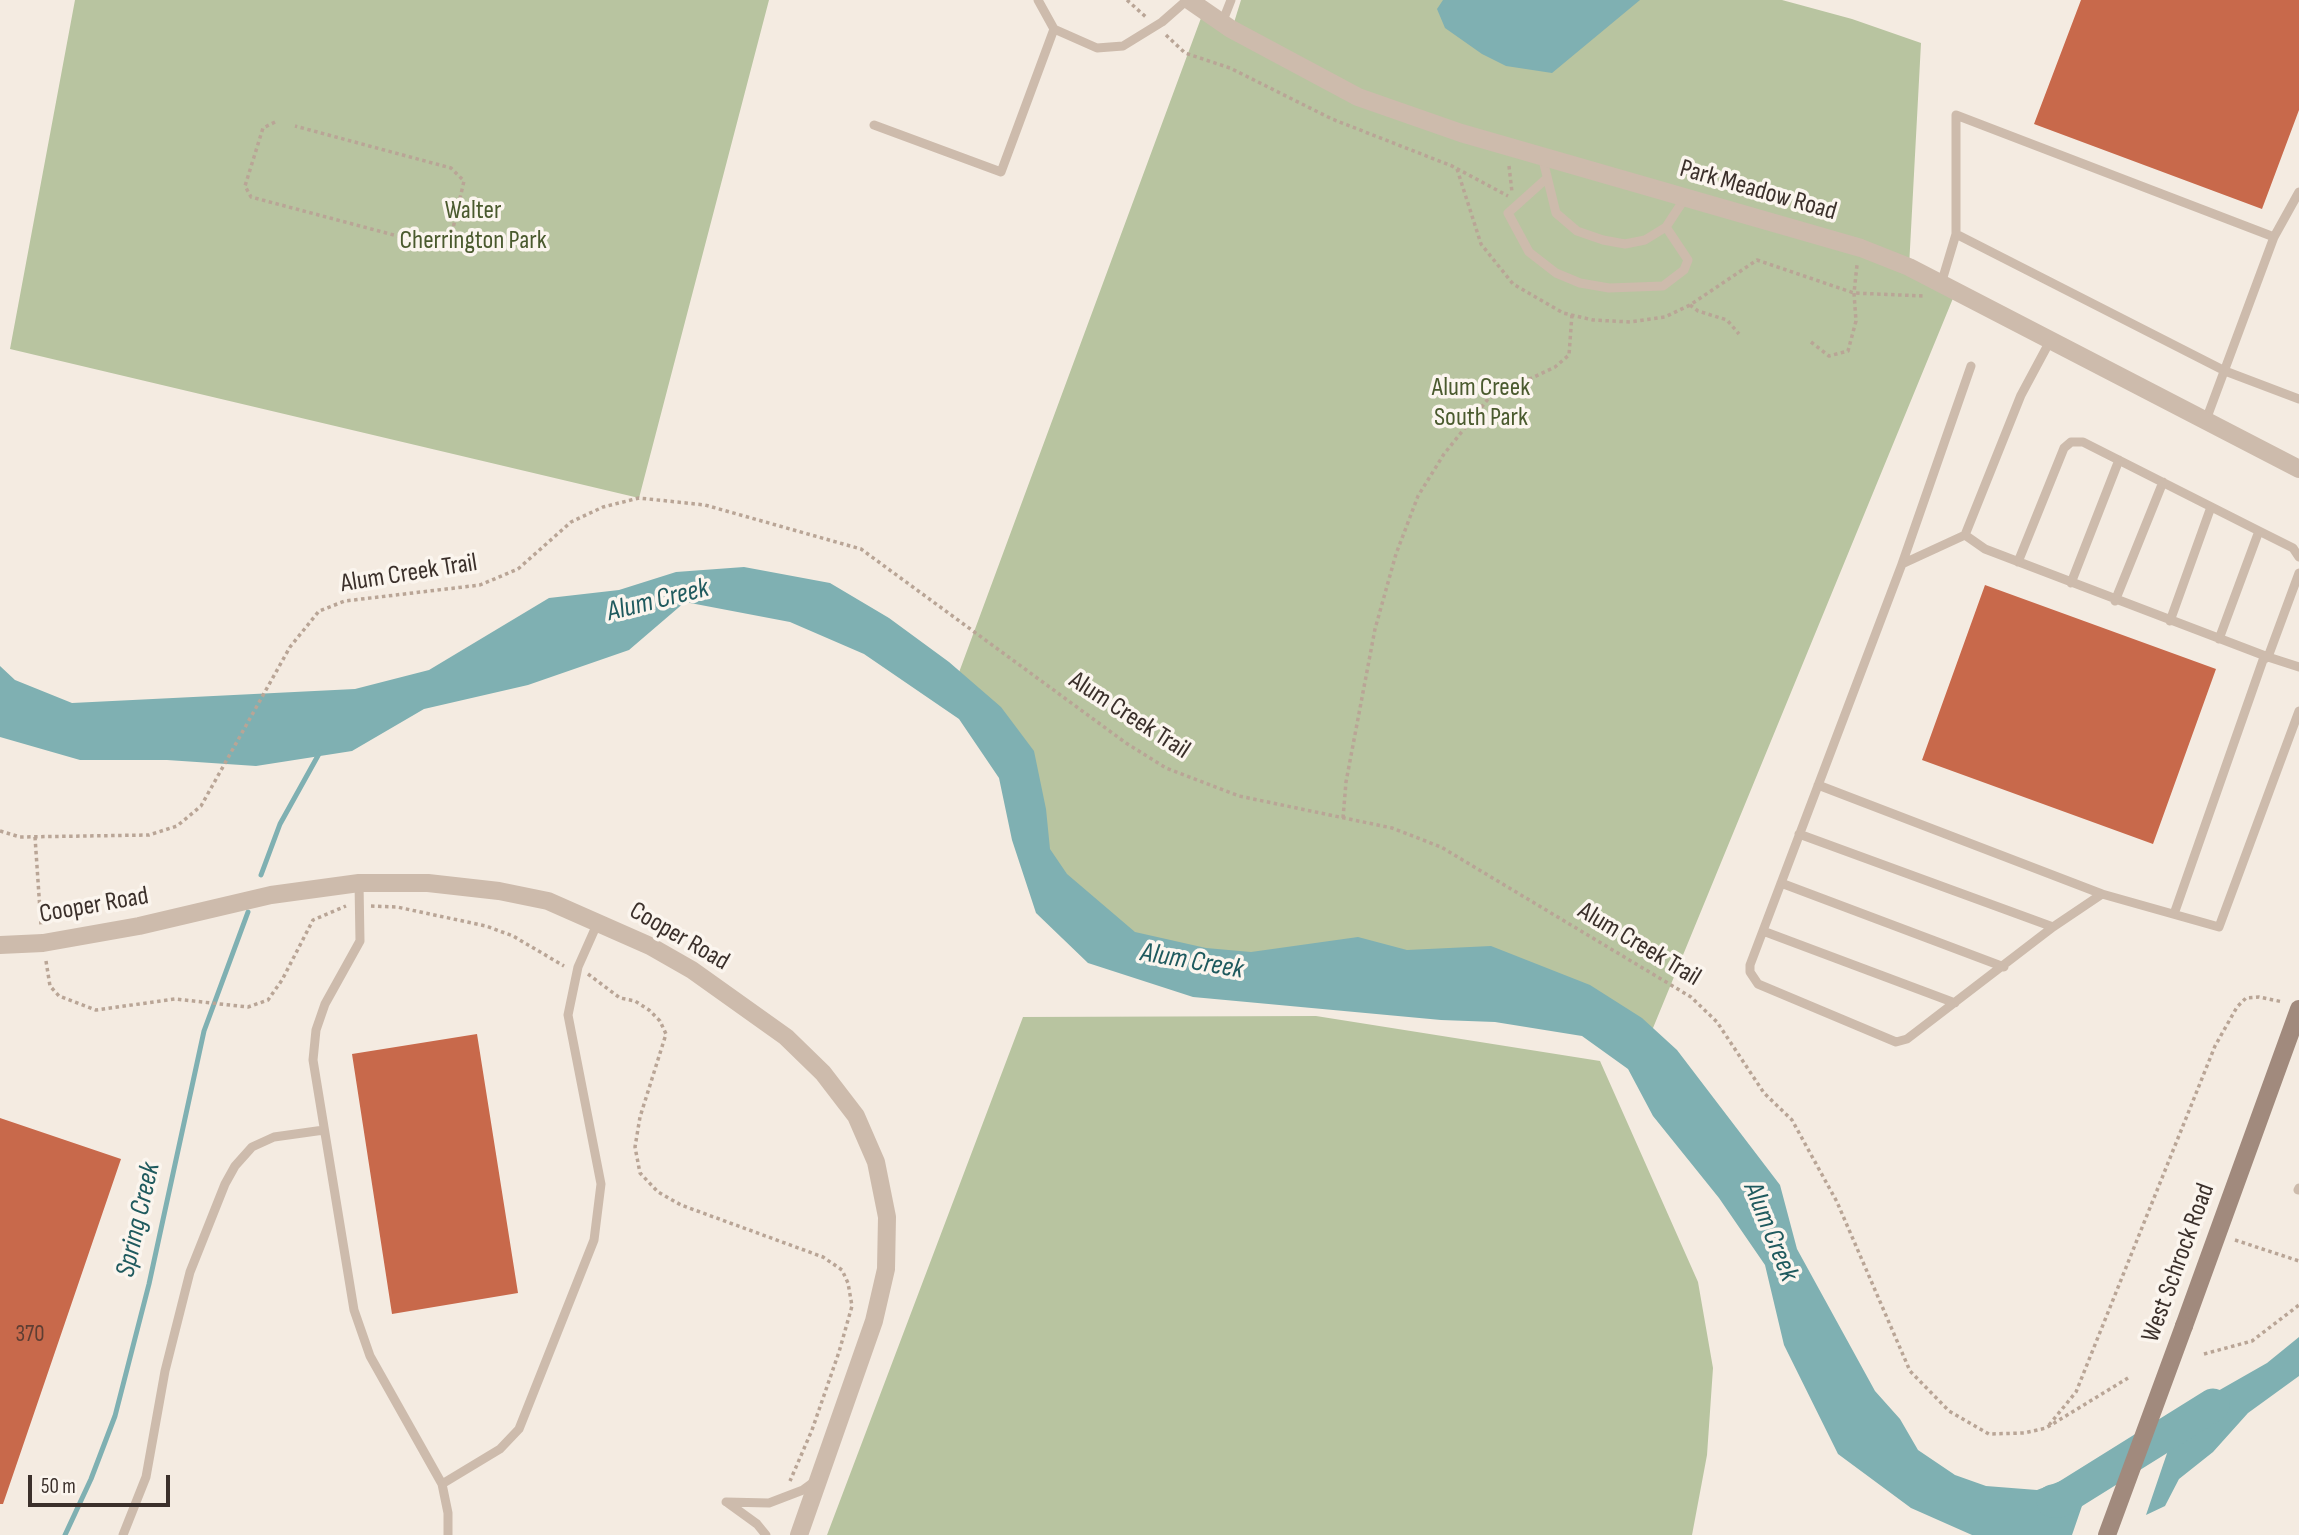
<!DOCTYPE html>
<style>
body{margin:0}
#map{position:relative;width:2299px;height:1535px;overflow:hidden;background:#f4ebe1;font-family:"Sofia Sans Condensed",sans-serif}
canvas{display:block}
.scale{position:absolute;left:28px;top:1475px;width:142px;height:32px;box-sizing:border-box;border:4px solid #3b302b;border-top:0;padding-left:9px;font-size:21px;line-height:24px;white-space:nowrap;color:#3b302b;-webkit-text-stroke:5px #fbf5ee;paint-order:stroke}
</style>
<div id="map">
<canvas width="2299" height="1535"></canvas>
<div class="scale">50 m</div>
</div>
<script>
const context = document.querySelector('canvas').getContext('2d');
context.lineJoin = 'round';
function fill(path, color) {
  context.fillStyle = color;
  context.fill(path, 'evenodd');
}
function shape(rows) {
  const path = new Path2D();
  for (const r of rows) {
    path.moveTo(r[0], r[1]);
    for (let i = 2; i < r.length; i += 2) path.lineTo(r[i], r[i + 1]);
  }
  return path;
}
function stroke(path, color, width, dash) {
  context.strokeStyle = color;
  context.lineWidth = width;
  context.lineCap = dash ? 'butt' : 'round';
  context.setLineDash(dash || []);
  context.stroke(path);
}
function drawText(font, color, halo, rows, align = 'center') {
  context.font = font + ' "Sofia Sans Condensed",sans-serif';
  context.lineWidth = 7;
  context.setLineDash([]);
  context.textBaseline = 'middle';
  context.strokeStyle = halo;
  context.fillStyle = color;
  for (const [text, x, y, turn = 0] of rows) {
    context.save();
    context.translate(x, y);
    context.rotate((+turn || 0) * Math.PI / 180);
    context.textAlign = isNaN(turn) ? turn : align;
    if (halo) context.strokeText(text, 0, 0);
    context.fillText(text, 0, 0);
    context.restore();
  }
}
fill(shape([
 [75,0,769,0,639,498,10,349],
 [1241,0,1782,0,1852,19,1921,43,1909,267,1956,291,1646,1045,1122,949,1040,883,1011,762,951,694,1204,10,1232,29],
 [1316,1016,1600,1061,1698,1282,1713,1368,1707,1455,1692,1535,827,1535,1023,1017]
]), '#b8c4a0');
fill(shape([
 [1443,0,1640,0,1552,73,1506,66,1482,54,1445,28,1437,9],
 [744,567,830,583,889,618,949,662,1001,707,1034,751,1046,809,1050,849,1067,874,1135,932,1206,948,1251,952,1358,937,1407,950,1491,946,1590,985,1642,1018,1677,1050,1780,1185,1797,1249,1875,1391,1900,1419,1918,1450,1955,1475,1986,1486,2037,1490,2095,1468,2072,1535,1972,1535,1911,1508,1838,1454,1784,1345,1765,1265,1719,1198,1653,1116,1628,1069,1582,1036,1495,1022,1441,1020,1193,997,1088,963,1036,913,1012,840,999,778,959,719,864,654,790,622,685,602,629,650,528,685,424,709,352,751,256,766,167,760,80,760,0,737,0,666,15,680,72,703,355,689,429,670,549,598,619,590,676,572],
 [2299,1337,2299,1376,2248,1413,2213,1452,2179,1479,2165,1506,2146,1515,2181,1412,2267,1363]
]), '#7fb0b2');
stroke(shape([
 [261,875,280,824,320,752],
 [65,1535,91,1479,115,1416,149,1284,204,1031,248,912]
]), '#7fb0b2', 5);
stroke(shape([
 [2053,1501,2059,1501,2213,1405]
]), '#7fb0b2', 33);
fill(shape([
 [2081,0,2299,0,2299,110,2262,209,2034,124],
 [1985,585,2216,669,2153,844,1922,760],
 [477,1034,518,1293,392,1314,352,1054],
 [0,1118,121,1159,3,1504,0,1504]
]), '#c8694b');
stroke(shape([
 [1127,0,1147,18],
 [1166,35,1185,53,1230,68,1332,119,1452,166,1508,196],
 [275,122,263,128,245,186,251,197,439,247,451,237,464,181,451,168,295,126],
 [1509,166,1512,192],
 [1457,169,1481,244,1513,284,1563,313,1593,320,1630,322,1665,317,1690,305,1757,260,1854,293,1924,296],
 [1690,305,1698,311,1727,320,1739,334],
 [1811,342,1829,356,1848,351,1856,321,1854,293,1857,265],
 [1343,818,1346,782,1375,629,1396,554,1418,496,1444,454,1488,399,1555,367,1569,355,1572,314],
 [0,831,20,837,149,835,177,826,201,806,290,647,319,611,345,601,480,585,518,569,571,522,603,507,639,498,705,505,861,549,1126,743,1166,768,1239,796,1392,828,1441,847,1691,997,1717,1022,1764,1093,1792,1120,1837,1202,1910,1371,1949,1411,1989,1434,2024,1433,2046,1428,2128,1378],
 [35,837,41,925],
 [371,906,397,907,486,926,513,936,564,966],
 [46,961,50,986,59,996,96,1010,175,999,248,1007,268,1000,282,980,313,920,346,906],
 [588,974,620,998,635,1001,649,1010,660,1021,666,1034,640,1117,635,1147,640,1173,658,1192,681,1205,823,1257,842,1270,848,1283,852,1306,839,1352,812,1430,790,1481],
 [2235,1240,2299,1261],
 [2204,1354,2252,1341,2299,1305],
 [2049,1425,2076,1392,2215,1046,2237,1007,2246,998,2259,997,2283,1002]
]), '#b9a596', 3.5, [3.5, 3.5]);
stroke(shape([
 [1038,0,1054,29,1097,48,1123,46,1162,22,1187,0],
 [1222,23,1231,0],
 [874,125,1001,172,1054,29],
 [1542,156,1556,213,1577,231,1603,240,1625,244,1645,240,1666,227,1685,198],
 [1547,178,1508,213,1529,252,1556,273,1580,283,1609,288,1663,286,1684,270,1688,260,1666,227],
 [1956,234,2225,371,2299,399],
 [1941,284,1956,234,1956,115,2274,237],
 [2051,339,2021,395,1965,535,1902,564,1750,965,1750,972,1758,984,1896,1042,1907,1039,2053,927,2102,894,2219,927,2299,711],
 [2206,420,2274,237,2299,192],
 [1965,535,1985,549,2268,657,2299,573],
 [2018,562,2064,448,2071,442,2083,442,2259,531,2293,548,2299,557],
 [1902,564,1971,366],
 [2071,583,2119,460],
 [2115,601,2163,482],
 [2170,621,2211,507],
 [2219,639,2259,531],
 [1818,785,2102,894],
 [1799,834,2053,927],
 [359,883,360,941,325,1004,316,1030,313,1060,354,1310,370,1356,442,1484,448,1513,448,1535],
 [1781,883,2004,967],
 [2174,914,2263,660,2268,657,2299,667],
 [1763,931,1955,1003],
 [2298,1190,2299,1188],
 [442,1484,500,1449,519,1429,594,1240,601,1184,568,1015,578,967,598,922],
 [726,1502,769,1503,803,1490,814,1482],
 [728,1503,757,1524,766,1535],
 [123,1535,146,1477,165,1371,190,1272,225,1184,235,1166,252,1147,274,1137,324,1130]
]), '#cdbbac', 9);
stroke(shape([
 [1189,0,1231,29,1358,97,1461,133,1861,248,1909,267,2299,469],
 [0,945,43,943,139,926,271,895,359,883,428,883,499,891,548,901,650,946,692,970,786,1037,823,1073,856,1116,876,1162,887,1217,886,1269,874,1321,799,1535]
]), '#cdbbac', 18);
stroke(shape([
 [2184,1326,2299,1009]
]), '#a18a7d', 18);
stroke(shape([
 [2107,1535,2184,1326]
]), '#a18a7d', 18);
drawText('23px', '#5e3e33', null, [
 ["370",30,1335]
]);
drawText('26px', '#3b302b', '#fbf5ee', [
 ["Park Meadow Road",1758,191,16],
 ["Alum Creek Trail",409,574,-9],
 ["Alum Creek Trail",1129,716,33],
 ["Cooper Road",94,906,-10],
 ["Cooper Road",679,937,30],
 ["Alum Creek Trail",1639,945,31],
 ["West Schrock Road",2179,1263,-70]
]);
drawText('26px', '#4a5a2e', '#fbf5ee', [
 ["Walter",473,211],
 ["Cherrington Park",473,241],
 ["Alum Creek",1481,388],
 ["South Park",1481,418]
]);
drawText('italic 28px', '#1f5a5e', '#fbf5ee', [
 ["Alum Creek",658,601,-14],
 ["Alum Creek",1192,962,10],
 ["Spring Creek",139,1220,-77],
 ["Alum Creek",1770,1232,68]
]);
</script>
